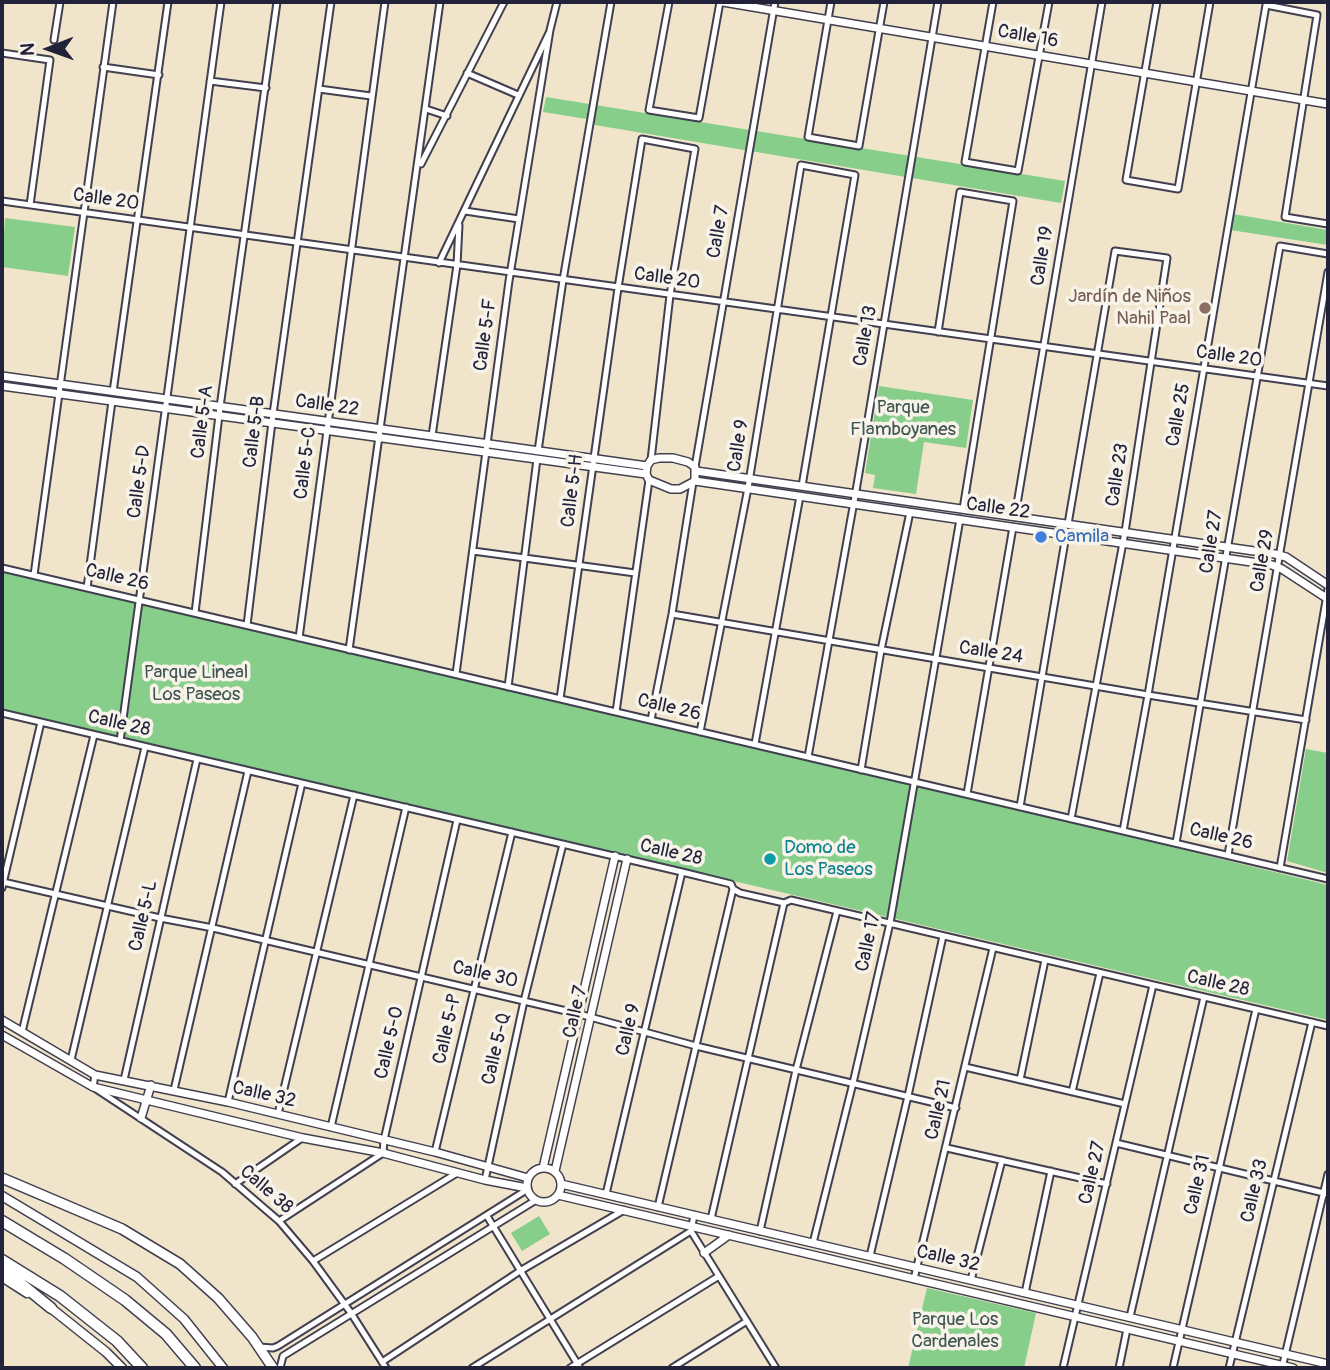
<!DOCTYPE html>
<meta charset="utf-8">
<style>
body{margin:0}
#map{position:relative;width:1330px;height:1370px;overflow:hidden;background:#f0e5ca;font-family:Pangolin,sans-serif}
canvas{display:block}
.frame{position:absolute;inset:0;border:4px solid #22223b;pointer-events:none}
.north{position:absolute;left:14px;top:14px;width:70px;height:70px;-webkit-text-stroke:5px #f7f3e8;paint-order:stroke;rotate:269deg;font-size:19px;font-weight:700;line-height:28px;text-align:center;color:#22223b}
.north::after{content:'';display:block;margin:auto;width:24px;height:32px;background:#22223b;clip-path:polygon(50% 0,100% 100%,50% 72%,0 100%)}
</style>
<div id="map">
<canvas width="1330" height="1370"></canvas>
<div class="frame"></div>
<div class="north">N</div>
</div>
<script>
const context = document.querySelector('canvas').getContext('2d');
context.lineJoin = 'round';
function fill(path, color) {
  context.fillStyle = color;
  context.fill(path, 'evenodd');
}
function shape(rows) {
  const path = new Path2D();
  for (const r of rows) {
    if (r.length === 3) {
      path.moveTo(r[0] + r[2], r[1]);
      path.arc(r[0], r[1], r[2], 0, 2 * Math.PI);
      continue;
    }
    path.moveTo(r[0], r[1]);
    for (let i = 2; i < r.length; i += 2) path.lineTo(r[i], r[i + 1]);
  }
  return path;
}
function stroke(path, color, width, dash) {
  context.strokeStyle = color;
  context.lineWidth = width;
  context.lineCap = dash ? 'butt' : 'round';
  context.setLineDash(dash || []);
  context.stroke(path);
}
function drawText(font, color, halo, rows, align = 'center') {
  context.font = font + ' Pangolin,sans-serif';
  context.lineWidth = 7;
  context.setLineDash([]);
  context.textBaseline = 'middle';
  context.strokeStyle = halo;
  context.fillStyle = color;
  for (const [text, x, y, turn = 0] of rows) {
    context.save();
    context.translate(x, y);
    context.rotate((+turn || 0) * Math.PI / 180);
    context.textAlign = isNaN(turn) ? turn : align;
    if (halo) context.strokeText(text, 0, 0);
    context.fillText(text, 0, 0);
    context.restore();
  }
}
fill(shape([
 [546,97,1065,181,1061,203,595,125,587,119,543,112],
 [1233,214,1328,230,1328,245,1230,230],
 [5,218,75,227,68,276,2,267],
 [879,386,973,400,966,448,924,442,916,494,873,488,875,475,865,473],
 [2,571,132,602,206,616,616,712,1328,885,1328,1020,2,710],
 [1306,749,1328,753,1328,873,1287,861],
 [539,1216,550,1234,522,1251,511,1233],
 [927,1288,1036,1313,1024,1368,908,1368]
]), '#86ce8a');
const minor = shape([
 [669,2,649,110,699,118,720,2],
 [831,2,808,137,859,146,884,2],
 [993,2,965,162,1018,171,1049,2],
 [1157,2,1126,180,1178,189,1210,2],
 [54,40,60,2],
 [2,53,50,60,30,205],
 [103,67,159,75],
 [467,73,518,95],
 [210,81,266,88],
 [319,89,371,96],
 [426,109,447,116],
 [421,164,504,2],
 [2,201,1328,386],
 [465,211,519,219],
 [439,263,549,33],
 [938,332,960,192,1013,201,963,509],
 [113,392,168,2],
 [432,436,457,265,459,225],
 [538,451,563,280,611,2],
 [695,467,775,2],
 [1015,516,1102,2],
 [1068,524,1115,251,1167,258,1125,532,1071,819],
 [473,551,635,573],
 [2,568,1328,879],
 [34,575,113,2],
 [87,588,112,401],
 [195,613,220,407,277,2],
 [672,614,1148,695,1306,720],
 [247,625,273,414,331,2],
 [299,638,385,2],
 [349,650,440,2],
 [456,674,509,281,550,30,557,2],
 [508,687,537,459],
 [560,699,618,288,642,139,695,149,670,295,651,460],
 [616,712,649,480],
 [2,713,682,872,731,884,733,889,740,893,784,903,791,900,1328,1026],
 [651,720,672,614,693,482],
 [700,732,748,488,801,165,855,175,802,486],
 [120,741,221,2],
 [755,744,800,496],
 [808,757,857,485,938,2],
 [861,770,881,650,910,512],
 [967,794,1013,527],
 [1020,807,1066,535],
 [1123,831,1148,695,1266,5,1317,15,1285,217,1328,224],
 [1176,843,1280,246,1328,254],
 [1228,855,1328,272],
 [1280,868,1328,589],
 [3,882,160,918,213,928,579,1014,696,1046,956,1108],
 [2,888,41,722],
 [22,1032,94,735],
 [71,1060,145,747],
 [965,1067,1125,1104],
 [95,1075,93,1087,222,1172,279,1221,313,1261,351,1313,386,1368],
 [124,1080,197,759],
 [1020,1080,1045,960],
 [174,1090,248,771],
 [1072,1092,1100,973],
 [228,1102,302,783],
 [278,1114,354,795],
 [331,1127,406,807],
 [1116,1143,1328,1194],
 [947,1148,1107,1184],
 [435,1152,512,832],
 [485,1180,524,1001,563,844],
 [235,1184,302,1138],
 [606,1194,682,872],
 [658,1207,733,889],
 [694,1215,691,1231,776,1368],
 [487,1216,580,1368],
 [711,1219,784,903],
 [279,1221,383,1153,384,1140,457,820],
 [760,1231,796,1070,837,911],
 [813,1243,853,1083,890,923,960,519],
 [870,1256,908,1096,943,936],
 [313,1261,457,1173],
 [914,1279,993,948],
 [971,1280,1002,1160],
 [1025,1293,1051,1171],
 [1130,1317,1204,997],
 [259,1347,273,1348,278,1346,528,1189],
 [382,1362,520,1271,624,1210],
 [280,1368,283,1356,536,1200],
 [472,1368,691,1231],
 [570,1368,719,1276],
 [672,1368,747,1321],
 [1063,1368,1153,985],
 [1119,1368,1127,1329],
 [1173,1368,1256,1009],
 [1229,1368,1312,1022],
 [1282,1368,1328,1174]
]);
const tertiary = shape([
 [723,2,1328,104],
 [2,376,647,466],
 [2,386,646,474],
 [659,458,673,458,688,462,695,467,695,481,680,489,671,489,649,480,646,474,647,466,651,460,659,458],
 [696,471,1275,554,1286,557,1328,585],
 [695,481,1272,565,1282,569,1328,599],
 [2,1020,95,1075,228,1102,435,1152,528,1178],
 [2,1035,93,1087,303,1138,383,1153,485,1180,527,1188],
 [141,1118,151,1085],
 [543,1168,615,856],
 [544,1185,17],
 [555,1171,627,859],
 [561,1184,1328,1364],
 [558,1195,1293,1368],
 [704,1253,729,1235]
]);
const secondary = shape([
 [2,1196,137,1277,184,1319,223,1368],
 [2,1277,27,1293],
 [47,1305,106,1352,122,1368]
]);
const primary = shape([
 [2,1178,122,1229,180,1264,218,1298,252,1337,273,1368]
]);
const trunk = shape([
 [2,1221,65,1259,125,1300,166,1334,195,1368],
 [2,1260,60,1296,117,1341,142,1368],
 [2,1268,51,1308]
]);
stroke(minor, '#413f50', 9);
stroke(tertiary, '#413f50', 10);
stroke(secondary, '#413f50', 11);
stroke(primary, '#413f50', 12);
stroke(trunk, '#413f50', 13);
stroke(minor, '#fff', 5);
stroke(tertiary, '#fff', 7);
stroke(secondary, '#fff', 8);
stroke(primary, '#fff', 9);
stroke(trunk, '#fff', 10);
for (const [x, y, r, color] of [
 [1205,308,7,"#8d6e63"],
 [1041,537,7,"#3f7fe0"],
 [770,859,7,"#0f9aa8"]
]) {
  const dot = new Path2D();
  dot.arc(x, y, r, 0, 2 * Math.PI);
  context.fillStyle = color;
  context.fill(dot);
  stroke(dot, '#f7f3e8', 2.5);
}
drawText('19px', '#22223b', '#f7f3e8', [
 ["Calle 16",1028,37,10],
 ["Calle 20",106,200,8],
 ["Calle 7",719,232,-80],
 ["Calle 19",1043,256,-81],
 ["Calle 20",667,279,8],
 ["Calle 5-F",486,335,-82],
 ["Calle 13",866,336,-80],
 ["Calle 20",1229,357,8],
 ["Calle 22",327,406,8],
 ["Calle 25",1179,415,-80],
 ["Calle 5-A",203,422,-83],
 ["Calle 5-B",255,432,-83],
 ["Calle 9",739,446,-81],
 ["Calle 5-C",306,463,-83],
 ["Calle 23",1118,475,-81],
 ["Calle 5-D",140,482,-82],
 ["Calle 5-H",573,491,-83],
 ["Calle 22",998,509,8],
 ["Calle 27",1212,542,-81],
 ["Calle 29",1263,561,-80],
 ["Calle 26",117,578,13],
 ["Calle 24",991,653,9],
 ["Calle 26",669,708,13],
 ["Calle 28",119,724,13],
 ["Calle 26",1221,837,13],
 ["Calle 28",671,853,13],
 ["Calle 5-L",144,916,-77],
 ["Calle 17",869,942,-78],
 ["Calle 30",485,975,13],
 ["Calle 28",1218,984,13],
 ["Calle 7",576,1012,-77],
 ["Calle 5-P",448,1029,-77],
 ["Calle 9",629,1030,-77],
 ["Calle 5-O",390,1043,-77],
 ["Calle 5-Q",497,1049,-77],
 ["Calle 32",264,1095,13],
 ["Calle 21",939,1110,-77],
 ["Calle 27",1093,1173,-77],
 ["Calle 31",1198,1185,-77],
 ["Calle 38",266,1190,41],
 ["Calle 33",1255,1191,-77],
 ["Calle 32",948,1259,13]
]);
drawText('19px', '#785e54', '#f7f3e8', [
 ["Jardín de Niños",1191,297],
 ["Nahil Paal",1191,319]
], 'right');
drawText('19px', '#405653', '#f7f3e8', [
 ["Parque",903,408],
 ["Flamboyanes",903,430],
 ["Parque Lineal",196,673],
 ["Los Paseos",196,695],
 ["Parque Los",955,1320],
 ["Cardenales",955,1342]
]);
drawText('19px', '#366cbe', '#f7f3e8', [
 ["Camila",1055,537]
], 'left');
drawText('19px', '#0d838f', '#f7f3e8', [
 ["Domo de",784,848],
 ["Los Paseos",784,870]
], 'left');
</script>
